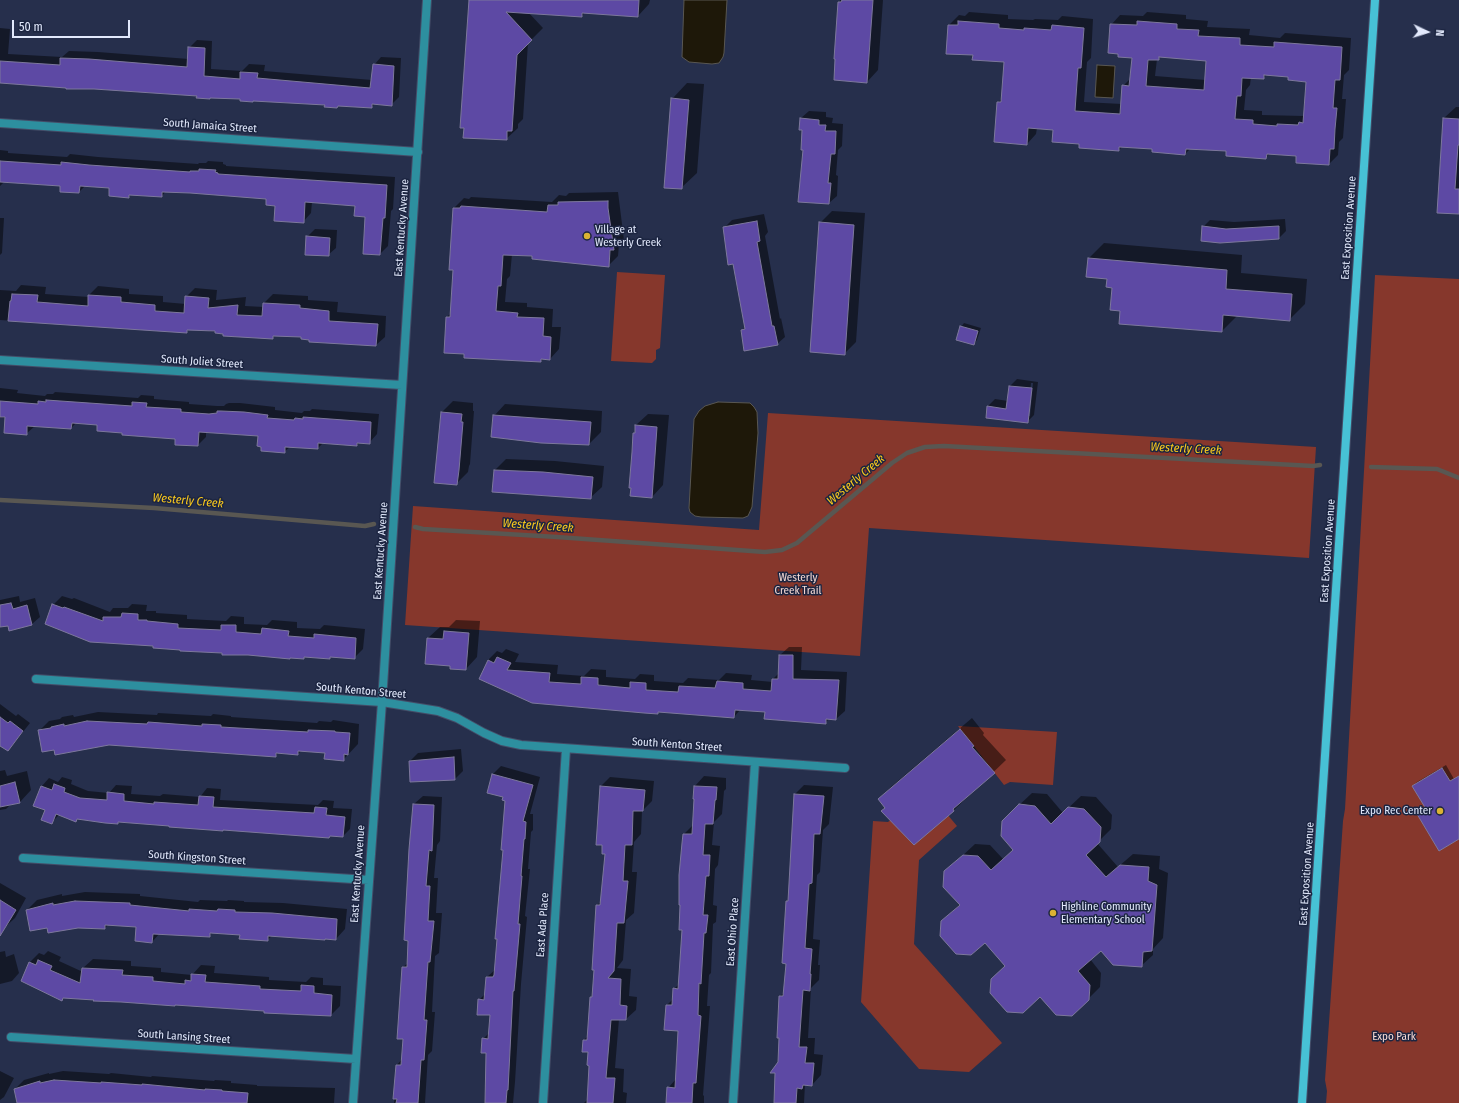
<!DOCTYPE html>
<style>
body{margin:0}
#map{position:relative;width:1459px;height:1103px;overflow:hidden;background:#262f4c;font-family:"Fira Sans Condensed",sans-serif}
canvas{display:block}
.north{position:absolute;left:1407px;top:12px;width:40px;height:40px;-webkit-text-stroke:3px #1c2541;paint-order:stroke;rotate:94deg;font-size:11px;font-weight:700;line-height:16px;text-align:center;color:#e2e9fc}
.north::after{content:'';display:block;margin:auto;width:14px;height:18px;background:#e2e9fc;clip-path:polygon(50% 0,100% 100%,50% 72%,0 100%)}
.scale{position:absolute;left:12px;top:20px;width:118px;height:18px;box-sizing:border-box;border:2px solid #e2e9fc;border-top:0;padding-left:5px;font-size:12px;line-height:14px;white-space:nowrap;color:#e2e9fc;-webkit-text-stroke:3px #1c2541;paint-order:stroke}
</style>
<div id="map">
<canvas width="1459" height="1103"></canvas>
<div class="north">N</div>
<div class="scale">50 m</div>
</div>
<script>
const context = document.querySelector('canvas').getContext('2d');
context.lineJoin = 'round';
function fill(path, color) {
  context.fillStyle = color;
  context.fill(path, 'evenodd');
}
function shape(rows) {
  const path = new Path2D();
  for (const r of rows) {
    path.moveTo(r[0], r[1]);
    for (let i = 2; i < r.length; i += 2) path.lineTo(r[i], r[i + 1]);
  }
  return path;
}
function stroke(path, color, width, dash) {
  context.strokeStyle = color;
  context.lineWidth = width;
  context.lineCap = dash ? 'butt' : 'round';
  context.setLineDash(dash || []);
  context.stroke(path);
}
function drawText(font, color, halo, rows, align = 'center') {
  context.font = font + ' "Fira Sans Condensed",sans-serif';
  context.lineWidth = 3;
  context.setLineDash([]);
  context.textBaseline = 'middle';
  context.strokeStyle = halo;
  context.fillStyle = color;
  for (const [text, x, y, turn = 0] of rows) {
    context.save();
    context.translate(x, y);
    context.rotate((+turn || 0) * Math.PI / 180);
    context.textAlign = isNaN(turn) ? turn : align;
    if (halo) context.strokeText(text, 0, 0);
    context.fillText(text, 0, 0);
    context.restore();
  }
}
fill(shape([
 [617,272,665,275,660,348,656,350,656,359,652,363,611,361],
 [1375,275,1459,279,1459,1103,1326,1103,1327,1091,1325,1080,1343,821,1345,809],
 [768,413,1316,447,1309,558,869,528,860,656,405,625,413,506,759,530],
 [958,726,1057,732,1053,785,1010,782,1004,785],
 [927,790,957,826,919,860,914,944,1002,1043,969,1072,919,1069,861,1002,873,821,888,822]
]), '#86372c');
const water = shape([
 [684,0,727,0,724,53,723,57,719,63,712,64,689,62,682,57,684,0],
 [1097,65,1115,66,1113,98,1095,97,1097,65],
 [718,402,750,403,754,407,757,412,758,433,752,507,748,516,743,518,701,517,695,516,690,512,689,508,694,419,699,411,705,406,718,402]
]);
fill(water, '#1e1809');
stroke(water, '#595752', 1);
fill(shape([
 [470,0,650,0,649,4,638,16,585,12,582,16,528,12,543,28,528,43,523,119,518,124,518,128,506,139],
 [840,0,883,0,878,70,867,82,835,79],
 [969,12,1008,15,1008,19,1033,20,1035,19,1058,20,1062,16,1093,19,1091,58,1087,62,1084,102,1122,104,1123,86,1131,78,1133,57,1111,25,1120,15,1143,16,1147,12,1186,15,1186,19,1208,21,1207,27,1250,29,1249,35,1280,38,1285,33,1351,38,1349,70,1344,75,1342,99,1346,99,1343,138,1339,142,1338,155,1329,164,1297,155,1270,153,1266,158,1227,150,1191,148,1185,154,1153,148,1123,146,1119,150,1054,129,1037,128,1036,134,1027,144,998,103,1002,98,1005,61,974,54,947,53,949,25,959,15,965,16],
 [1161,56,1207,60,1206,80,1155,76,1157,59],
 [1267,75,1289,76,1307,81,1304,116,1262,115,1262,111,1244,110,1246,90,1250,85,1251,77,1263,78],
 [0,28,10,29,8,54,62,57,69,51,98,52,189,59,189,48,197,40,212,41,211,69,242,71,249,64,265,65,264,71,372,80,374,65,381,57,401,58,399,97,391,105,375,104,371,107,253,101,225,97,81,88,79,89,67,88,67,87,0,82],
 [687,83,704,84,697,173,681,188,672,99],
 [1456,107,1459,107,1459,213,1438,212,1444,118],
 [809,111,826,112,826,117,833,118,832,123,843,124,842,146,838,150,836,175,838,176,837,196,829,203,804,149,803,129,801,118],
 [0,150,8,151,8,153,67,157,70,154,98,157,198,164,199,163,206,163,208,161,223,162,223,164,226,165,226,166,395,177,393,209,391,211,388,246,380,254,366,216,356,205,312,202,311,213,303,222,267,199,190,192,166,191,162,196,131,194,129,197,110,188,85,186,79,192,61,185,5,181,0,186],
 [618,192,624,240,619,244,618,256,608,266,533,256,512,254,510,276,507,279,505,302,527,303,527,307,553,309,552,327,561,327,559,349,550,359,544,358,541,361,465,353,447,317,451,313,455,269,454,208,464,198,469,199,471,197,552,202,559,195,566,196,569,193],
 [832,211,865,213,856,342,844,354,820,223],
 [764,214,768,232,765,236,780,319,781,318,785,337,777,344,742,330,746,326,734,263,724,228,732,220],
 [0,218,4,218,2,253,0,255],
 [1285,219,1286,231,1279,238,1203,227,1210,220,1234,222],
 [315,229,337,230,336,248,328,255,307,237],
 [1104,243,1242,255,1241,273,1307,279,1305,304,1289,320,1238,315,1222,331,1121,310,1113,287,1108,278,1089,258],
 [21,285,46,287,45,294,89,297,89,295,98,286,129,289,129,294,163,296,163,302,186,304,186,297,195,288,217,290,216,300,246,297,245,306,264,307,264,303,273,294,308,296,308,300,338,302,337,312,386,316,385,337,376,345,310,339,302,336,275,335,272,338,190,329,186,332,0,320,0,290,16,291],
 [964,323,981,328,977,340,974,344,961,327],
 [1017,379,1038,382,1034,415,1027,422,987,417,988,406,995,399,1008,401,1010,386],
 [1031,383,1033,383,1030,416,1028,416],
 [0,388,18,390,17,393,45,396,47,394,53,394,55,392,138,398,141,395,154,396,154,399,189,402,189,404,217,406,224,406,226,404,229,403,240,403,275,407,275,410,302,413,304,411,310,411,312,409,379,414,377,434,369,443,360,442,357,445,323,443,318,448,290,447,284,452,259,435,206,432,206,437,198,445,177,438,123,432,98,424,76,423,71,428,35,426,26,434,6,418,0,418],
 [453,401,473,403,473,411,474,411,470,464,469,466,468,472,456,484,442,412],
 [505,404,602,411,601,432,589,444,494,416],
 [648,414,669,415,663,485,652,497,634,434,636,432,636,425],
 [506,459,555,461,604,466,602,487,590,498,495,470],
 [19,596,20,602,35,598,40,617,32,624,10,630,9,624,0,626,0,600],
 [62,596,72,599,74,598,110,612,113,608,128,608,132,604,147,605,146,611,156,611,156,613,187,615,187,619,226,621,231,616,244,617,244,624,267,625,272,620,297,622,297,628,320,629,324,625,365,629,363,649,354,658,331,656,329,658,305,656,303,658,181,649,53,605],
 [456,620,480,621,477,657,466,669,452,665,428,638,440,627,449,627],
 [789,647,802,647,801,670,847,672,845,711,836,719,829,719,825,723,766,711,741,709,734,717,480,679,488,660,497,651,502,653,506,649,519,654,515,662,558,665,557,674,584,676,591,669,606,670,606,677,635,679,640,674,654,675,654,681,683,683,688,678,719,680,726,673,752,675,751,680,773,682,773,679,779,673,780,655],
 [0,704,16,716,18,714,30,723,15,742,8,750,0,744],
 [98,712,157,715,158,713,211,716,213,714,231,716,231,717,317,723,319,721,331,722,333,720,359,724,358,744,343,760,326,752,301,751,298,754,278,753,275,756,109,744,54,748,39,731,49,721,60,719,62,717,73,715,74,717],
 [972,718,984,733,983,735,1006,760,954,810,914,844,879,799,891,787],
 [461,749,463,771,455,779,411,781,410,761,418,753],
 [1446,765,1454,779,1459,776,1459,837,1418,814,1426,808,1413,786,1417,782],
 [501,766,540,777,530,814,533,814,533,830,531,832,528,869,530,869,525,916,527,917,521,984,515,1082,513,1103,486,1103,487,1052,483,1039,490,1032,491,1014,479,1000,486,993,487,977,496,969,506,800,504,796,488,792,493,774],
 [5,770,7,776,27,771,31,790,20,802,11,804,6,809,0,810,0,771],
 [704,776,726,778,726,789,724,791,722,814,714,822,712,845,720,846,718,865,715,869,713,905,717,906,716,922,713,924,711,973,709,975,707,1006,710,1006,703,1095,704,1096,704,1103,667,1103,668,1088,676,1079,679,1030,667,1005,673,999,674,989,680,983,683,929,683,843,684,834,694,824,695,786],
 [62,777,72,780,71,784,88,791,109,793,116,785,132,786,131,794,160,796,163,794,200,797,207,788,221,789,220,800,318,805,323,800,334,801,333,808,352,809,350,829,343,836,331,835,329,837,142,823,105,822,78,818,76,820,59,815,51,823,46,809,35,805,42,786,49,778,58,782],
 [610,777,654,781,652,801,642,811,641,834,634,842,632,872,637,872,634,913,626,920,623,960,617,968,631,969,629,996,637,997,636,1010,626,1019,619,1019,615,1068,624,1069,623,1092,627,1093,626,1103,584,1103,588,1099,590,1065,589,1052,584,1040,588,1036,591,998,593,995,597,905,601,902,606,853,601,786],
 [804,785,833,787,829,824,823,830,820,872,817,875,813,939,820,940,818,965,820,965,819,980,811,988,808,1038,815,1038,814,1054,823,1055,821,1075,812,1085,805,1084,804,1103,774,1103,776,1072,779,1062,780,996,785,992,787,963,787,901,789,900,795,794],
 [1032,793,1047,794,1063,813,1081,796,1096,797,1112,815,1111,829,1097,843,1118,867,1133,854,1160,856,1159,869,1168,873,1163,938,1153,949,1153,955,1141,966,1101,950,1090,959,1101,973,1100,987,1088,999,1040,995,1006,965,985,942,942,921,960,904,945,872,975,844,990,845,1003,859,1014,849,1015,809],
 [423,796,442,797,440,841,437,845,434,878,438,878,436,913,442,913,439,953,435,956,432,1012,435,1012,432,1051,428,1055,425,1103,394,1103,397,1065,402,1059,404,1038,403,967,408,963,414,804],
 [0,883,26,898,15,918,3,929,0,928],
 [85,892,140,894,140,896,198,902,200,900,227,901,228,900,244,901,244,902,283,903,347,909,345,929,336,939,272,936,267,940,241,934,213,932,209,936,160,933,152,942,137,926,109,924,105,928,48,926,27,910,37,900,62,894,62,896],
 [5,951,6,957,14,954,19,973,12,981,0,984,0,952],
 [48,951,61,957,59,961,83,972,83,968,93,959,131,961,131,966,161,968,161,972,192,975,201,965,215,966,214,973,269,977,269,980,306,982,311,977,323,978,323,985,341,986,340,1006,331,1015,95,999,65,997,62,1000,22,981,30,962,39,953,44,955],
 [0,1071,14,1078,4,1097,0,1100],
 [63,1071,109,1074,111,1073,151,1077,152,1076,214,1081,215,1080,231,1081,231,1083,257,1085,257,1086,335,1088,334,1103,18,1103,15,1089,24,1080,49,1073,49,1074]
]), '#0007');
stroke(shape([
 [1371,467,1437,469,1459,478],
 [0,500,154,508,365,526,374,524],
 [415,527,423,529,557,537,765,552,782,550,797,543,892,463,907,453,925,447,944,446,1313,466,1320,465]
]), '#595752', 4.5);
const building = shape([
 [469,0,639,0,638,17,582,13,582,17,506,12,532,40,517,55,512,131,507,131,507,140,463,138,464,128,460,128,469,0],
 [842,0,873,0,867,83,834,80,835,59,834,59,838,2,841,2,842,0],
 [958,21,999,24,999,28,1024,30,1024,28,1051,30,1052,25,1084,28,1081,68,1078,68,1075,111,1120,114,1122,85,1129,86,1132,58,1118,57,1118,54,1108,53,1110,24,1137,25,1137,21,1177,24,1177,29,1199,30,1198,36,1240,38,1240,45,1274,47,1274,42,1342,47,1340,80,1335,80,1333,108,1337,108,1335,129,1334,149,1330,149,1329,165,1296,163,1296,156,1267,154,1266,159,1226,156,1226,151,1186,149,1185,155,1152,152,1152,149,1119,147,1119,151,1079,148,1079,144,1052,142,1053,130,1028,128,1027,145,994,142,997,102,1001,102,1004,62,972,60,973,55,946,54,948,25,958,25,958,21],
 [1159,57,1206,61,1204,90,1146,86,1148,60,1159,60,1159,57],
 [1264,75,1288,77,1288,80,1306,82,1303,123,1299,122,1298,125,1277,124,1277,126,1253,124,1253,120,1235,119,1237,96,1241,96,1242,78,1264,79,1264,75],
 [188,47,205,48,204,76,240,79,240,72,258,73,257,78,370,88,373,64,394,66,392,106,372,104,372,108,338,106,337,108,324,107,325,105,253,101,253,102,240,101,240,99,210,98,210,99,196,98,197,96,94,89,66,89,66,88,0,83,0,61,60,65,60,58,89,59,187,67,188,47],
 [671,98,689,100,682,189,664,188,671,98],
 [800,118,819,120,819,125,826,125,825,131,836,131,835,154,831,154,828,183,831,183,829,204,798,202,803,150,801,150,802,130,799,130,800,118],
 [1443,118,1459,119,1459,145,1458,145,1455,189,1459,189,1459,214,1437,213,1443,118],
 [0,161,61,165,61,162,89,165,190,172,190,171,199,171,199,169,216,170,215,172,218,173,218,174,387,185,385,218,383,218,380,255,363,254,365,217,354,216,355,206,305,202,304,223,274,221,275,206,266,205,266,199,190,193,162,192,162,197,129,195,129,198,109,196,109,188,80,186,79,193,60,192,60,186,0,182,0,161],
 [608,201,608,208,614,250,610,250,609,267,532,259,532,256,503,255,501,286,498,286,496,311,518,313,517,317,544,318,543,336,551,337,550,360,541,359,541,362,464,358,464,354,444,353,446,317,450,317,453,270,449,270,453,208,460,208,461,206,547,212,548,205,558,205,558,202,608,201],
 [757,221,760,241,757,242,772,326,774,326,778,345,744,351,741,330,745,329,733,264,728,265,723,227,757,221],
 [819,222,854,225,845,355,810,352,819,222],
 [1202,226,1226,229,1279,226,1279,239,1220,243,1201,241,1202,226],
 [306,236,330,238,329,256,305,255,306,236],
 [1088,258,1227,270,1226,289,1292,294,1290,321,1223,315,1222,332,1119,324,1120,311,1110,310,1112,288,1106,287,1107,279,1086,277,1088,258],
 [12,294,38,295,37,302,88,306,88,295,121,297,121,302,155,305,155,311,184,313,185,296,209,298,208,308,238,305,237,315,262,316,263,303,300,305,300,308,329,311,329,321,378,324,376,346,309,342,309,340,301,339,301,337,273,336,273,339,223,336,223,334,215,333,215,331,187,330,187,333,8,321,10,301,11,301,12,294],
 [960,326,978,331,974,345,956,340,960,326],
 [1009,386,1032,388,1028,423,986,418,987,406,1006,409,1009,386],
 [46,400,132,406,132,402,147,403,146,407,181,409,181,412,209,414,217,413,217,411,221,411,244,412,268,415,267,418,294,420,295,418,303,419,303,417,371,422,370,444,357,443,357,446,318,443,318,449,285,447,285,453,261,451,261,447,257,446,258,436,199,432,198,446,175,445,175,439,122,435,122,433,97,431,97,425,72,423,71,429,27,426,27,435,4,433,5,417,0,417,0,401,38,404,38,401,46,402,46,400],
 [441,412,462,414,461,422,463,422,459,470,457,485,434,483,441,412],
 [493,415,591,422,589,445,541,443,491,437,493,415],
 [635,425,657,427,652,498,630,496,631,488,629,488,632,452,633,433,635,433,635,425],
 [494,470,543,472,593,477,591,499,492,492,494,470],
 [11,603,13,609,27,605,32,625,9,631,8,626,0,627,0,605,11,603],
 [52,604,63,608,64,607,103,621,103,617,121,617,122,613,138,614,138,620,147,620,147,621,178,624,178,628,221,630,221,625,236,625,236,632,261,634,262,628,289,631,288,636,314,638,314,634,356,638,355,659,330,657,330,659,304,657,304,659,290,658,290,659,248,655,222,655,222,653,180,651,180,650,153,648,153,646,90,642,45,624,52,604],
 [444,631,469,633,466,670,450,669,450,666,425,664,427,638,443,639,444,631],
 [779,655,793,655,793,679,839,680,836,720,826,719,826,724,764,719,765,712,735,710,734,718,658,712,658,714,644,713,532,703,479,679,488,660,494,663,497,657,511,663,507,670,550,673,549,682,581,684,581,677,598,678,598,685,630,688,630,682,646,683,646,690,678,692,679,686,715,688,717,681,743,683,743,689,771,691,772,679,778,679,779,655],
 [0,717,8,723,10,721,23,731,8,751,0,746,0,717],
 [87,721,147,724,148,722,202,726,202,724,221,725,221,727,308,732,308,730,335,731,335,732,350,733,348,755,344,754,344,761,324,759,325,753,298,751,298,755,276,753,276,757,109,745,55,755,54,750,42,752,38,730,51,728,51,727,64,724,64,726,87,721],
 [960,729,974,746,972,747,995,773,953,809,954,811,914,845,881,811,885,808,878,799,960,729],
 [454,757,455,780,410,782,409,761,454,757],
 [1442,768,1450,781,1459,776,1459,839,1439,851,1417,814,1426,809,1412,786,1442,768],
 [492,774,533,785,523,821,526,822,525,839,524,839,521,876,522,876,518,924,520,924,514,991,513,991,508,1090,507,1090,506,1103,485,1103,486,1053,481,1053,482,1038,488,1039,490,1015,477,1015,478,999,484,1000,486,977,493,977,494,975,497,939,495,939,503,850,501,850,505,801,502,800,503,797,487,793,492,774],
 [15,782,20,803,0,807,0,786,15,782],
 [54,784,65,788,64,792,80,798,107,800,107,792,124,794,124,801,154,804,154,802,198,805,199,796,214,797,213,807,314,813,315,807,327,808,326,815,345,817,343,837,330,836,329,838,223,830,223,831,210,830,169,827,169,826,118,822,118,824,105,823,77,819,76,822,56,814,52,824,41,820,45,810,33,806,41,786,52,790,54,784],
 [600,786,645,790,643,811,633,811,632,845,625,845,623,881,628,881,624,923,617,923,614,971,608,978,621,979,620,1005,627,1006,626,1020,611,1020,606,1078,615,1078,613,1103,587,1103,589,1066,587,1065,588,1052,582,1052,583,1040,587,1040,590,997,592,997,594,970,592,970,596,905,600,905,605,854,602,854,602,845,596,845,600,786],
 [694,786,717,787,716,800,715,800,713,824,705,824,703,855,710,855,709,876,706,876,703,915,708,915,706,933,704,933,701,984,699,983,698,1015,701,1016,696,1083,693,1083,692,1103,666,1103,667,1087,675,1088,678,1031,664,1030,666,1005,672,1005,673,988,678,989,682,930,679,930,680,905,679,905,679,875,682,843,683,834,692,834,694,799,693,799,694,786],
 [794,794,824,796,820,834,814,834,812,883,809,884,805,948,812,949,810,974,811,974,810,991,803,990,799,1047,807,1047,805,1063,814,1063,812,1086,803,1085,802,1089,797,1088,796,1103,774,1103,775,1073,770,1073,778,1062,779,1038,777,1038,779,996,783,996,786,964,782,963,786,901,788,901,794,794],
 [413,804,434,805,432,851,429,850,426,886,430,886,428,921,434,921,430,962,428,962,424,1020,427,1020,424,1060,421,1060,418,1103,396,1103,397,1099,393,1099,396,1065,401,1065,403,1039,397,1039,402,967,407,967,408,941,404,940,409,849,413,804],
 [1019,804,1035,806,1051,824,1068,807,1084,809,1101,827,1100,842,1086,855,1106,877,1120,865,1149,867,1148,881,1157,885,1152,951,1143,952,1142,967,1113,965,1101,951,1078,971,1090,985,1089,1000,1072,1016,1056,1015,1040,997,1023,1013,1007,1012,990,993,991,979,1005,966,985,943,971,955,956,954,940,936,941,921,960,905,943,887,944,871,963,855,978,856,991,870,1013,850,1001,836,1002,821,1019,804],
 [0,900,16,910,0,936,0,900],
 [75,901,130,903,130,905,189,911,189,909,217,911,218,909,235,910,235,912,272,913,337,919,336,940,325,939,325,940,268,936,268,941,239,939,240,935,210,933,210,937,153,934,152,943,135,941,136,927,105,925,105,929,78,928,48,933,47,928,30,931,26,910,53,903,53,905,75,901],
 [38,960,52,966,50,970,80,983,82,968,123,970,122,975,153,977,153,981,185,984,185,980,191,981,191,974,206,975,205,982,260,986,260,989,301,991,301,985,314,986,314,993,332,995,331,1016,264,1013,264,1011,175,1005,175,1006,121,1002,93,1001,94,1000,63,998,62,1001,21,981,29,962,36,965,38,960],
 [54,1080,101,1083,101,1082,142,1085,142,1084,205,1090,205,1089,222,1090,222,1091,248,1093,247,1103,17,1103,14,1089,40,1081,40,1083,54,1080]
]);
fill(building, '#5d49a4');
stroke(building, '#7d789c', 1);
const street = shape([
 [0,123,418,152],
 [0,360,402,385],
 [36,679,382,702,438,711,457,718,484,733,502,741,521,745,845,768],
 [23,858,369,880],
 [11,1037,356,1059],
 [353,1103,382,702,427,0],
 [543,1103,566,749],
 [733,1103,755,762]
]);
const secondary = shape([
 [1302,1103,1375,0]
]);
stroke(street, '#444d68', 10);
stroke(secondary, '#444d68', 10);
stroke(street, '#2d8f9f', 8);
stroke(secondary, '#47c1d5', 8);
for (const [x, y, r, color] of [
 [587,236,4,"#dbb233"],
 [1440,811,4,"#dbb233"],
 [1053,913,4,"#dbb233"]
]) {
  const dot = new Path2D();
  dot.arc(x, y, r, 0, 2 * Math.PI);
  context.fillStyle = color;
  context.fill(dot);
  stroke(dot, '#1c2541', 1.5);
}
drawText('11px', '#e2e9fc', '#1c2541', [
 ["South Jamaica Street",210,126,4],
 ["East Kentucky Avenue",402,228,-86],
 ["East Exposition Avenue",1349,228,-86],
 ["South Joliet Street",202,362,4],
 ["East Kentucky Avenue",381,551,-86],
 ["East Exposition Avenue",1328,551,-86],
 ["South Kenton Street",361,691,5],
 ["South Kenton Street",677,745,4],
 ["South Kingston Street",197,858,4],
 ["East Kentucky Avenue",358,874,-86],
 ["East Exposition Avenue",1307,874,-86],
 ["East Ada Place",543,925,-86],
 ["East Ohio Place",733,932,-86],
 ["South Lansing Street",184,1037,4]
]);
drawText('11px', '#e2e9fc', '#1c2541', [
 ["Village at",595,230],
 ["Westerly Creek",595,243],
 ["Expo Rec Center",1432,811,"right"],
 ["Highline Community",1061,907],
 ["Elementary School",1061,920]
], 'left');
drawText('11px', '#f7dad4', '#1c2541', [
 ["Westerly",798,578],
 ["Creek Trail",798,591],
 ["Expo Park",1394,1037]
]);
drawText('italic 12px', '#fcca1c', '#1c2541', [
 ["Westerly Creek",1186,449,3],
 ["Westerly Creek",856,480,-40],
 ["Westerly Creek",188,501,5],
 ["Westerly Creek",538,526,4]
]);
</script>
